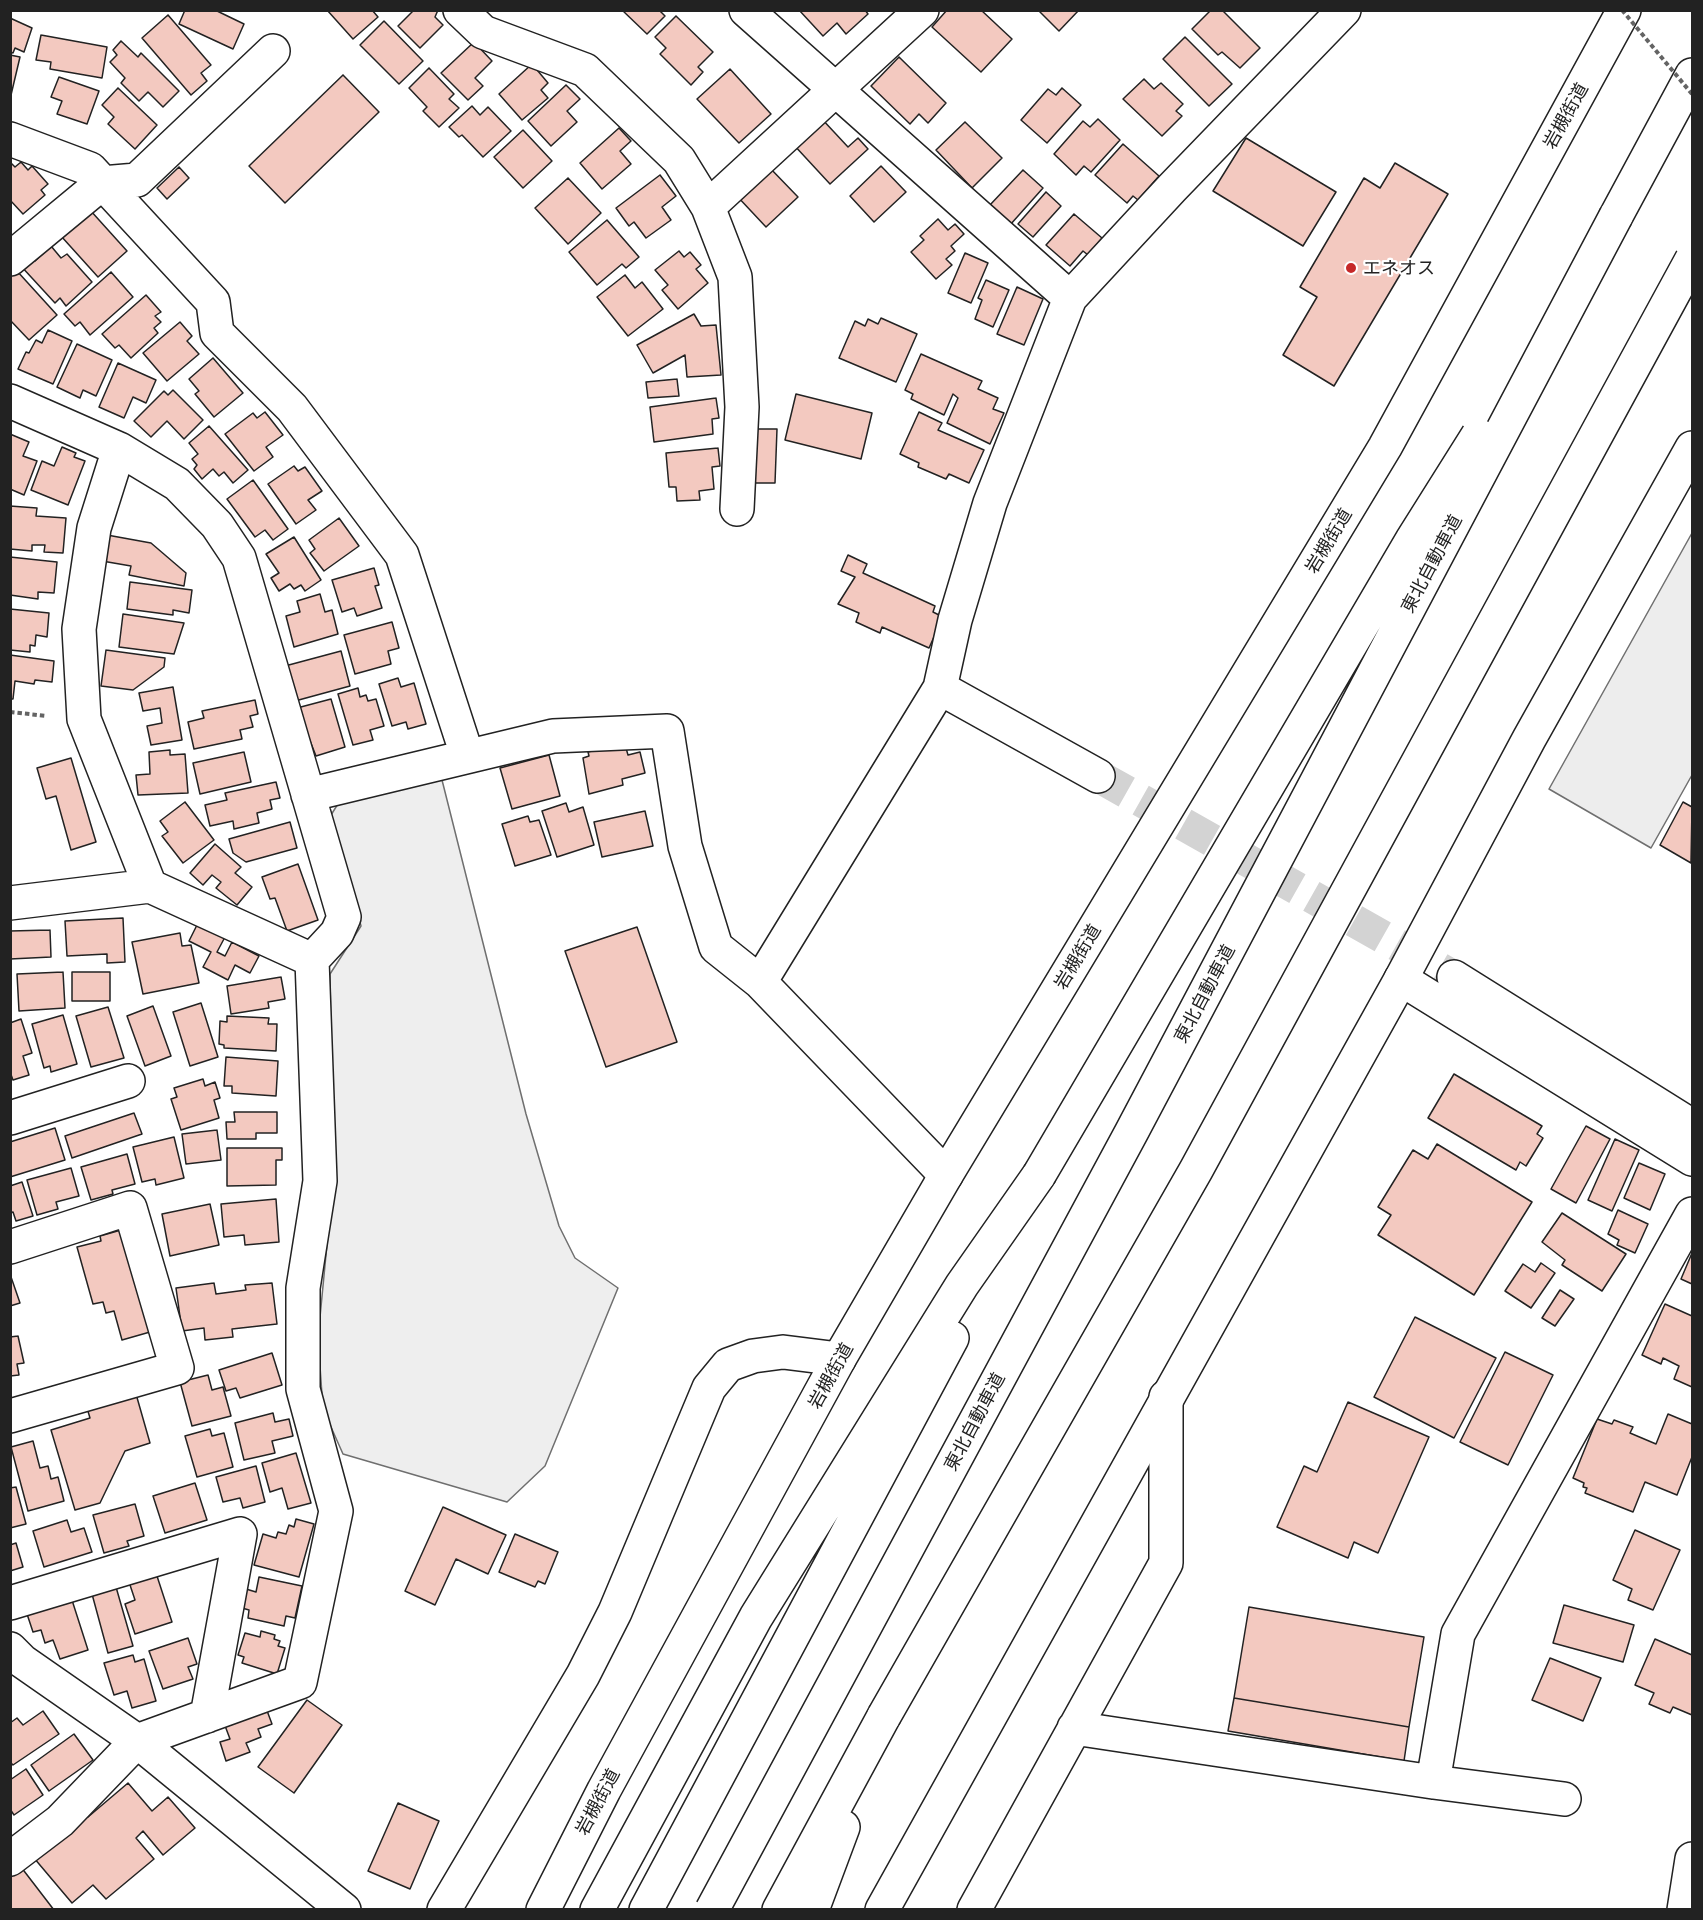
<!DOCTYPE html>
<meta charset="utf-8">
<style>
body{margin:0}
#map{position:relative;width:1703px;height:1920px;overflow:hidden;background:#fff;font-family:"Playfair Display",serif}
canvas{display:block}
.frame{position:absolute;inset:0;border:12px solid #222;pointer-events:none}
</style>
<div id="map">
<canvas width="1703" height="1920"></canvas>
<div class="frame"></div>
</div>
<script>
const context = document.querySelector('canvas').getContext('2d');
context.lineJoin = 'round';
function fill(path, color) {
  context.fillStyle = color;
  context.fill(path, 'evenodd');
}
function shape(rows) {
  const path = new Path2D();
  for (const r of rows) {
    path.moveTo(r[0], r[1]);
    for (let i = 2; i < r.length; i += 2) path.lineTo(r[i], r[i + 1]);
  }
  return path;
}
function stroke(path, color, width, dash) {
  context.strokeStyle = color;
  context.lineWidth = width;
  context.lineCap = dash ? 'butt' : 'round';
  context.setLineDash(dash || []);
  context.stroke(path);
}
function drawText(font, color, halo, rows, align = 'center') {
  context.font = font + ' "Playfair Display","Noto Sans JP",serif';
  context.lineWidth = 4.5;
  context.setLineDash([]);
  context.textBaseline = 'middle';
  context.strokeStyle = halo;
  context.fillStyle = color;
  for (const [text, x, y, turn = 0] of rows) {
    context.save();
    context.translate(x, y);
    context.rotate((+turn || 0) * Math.PI / 180);
    context.textAlign = isNaN(turn) ? turn : align;
    if (halo) context.strokeText(text, 0, 0);
    context.fillText(text, 0, 0);
    context.restore();
  }
}
const green = shape([
 [441,776,526,1114,559,1226,575,1258,618,1288,545,1466,507,1502,343,1454,323,1409,318,1338,333,1182,330,974,361,926,331,815,341,799,441,776]
]);
fill(green, '#eee');
stroke(green, '#6f6f6f', 1.5);
const parking = shape([
 [1692,533,1692,775,1651,848,1549,789,1692,533]
]);
fill(parking, '#ededed');
stroke(parking, '#6f6f6f', 1.5);
const building = shape([
 [185,10,215,10,244,24,233,49,179,24,185,10],
 [327,10,372,10,378,17,353,39,327,10],
 [414,10,438,10,435,17,443,25,420,48,398,26,414,10],
 [622,10,659,10,665,16,647,34,622,10],
 [799,10,865,10,868,14,846,34,837,23,823,36,799,10],
 [947,10,981,10,1012,39,981,72,932,27,947,10],
 [1038,10,1079,10,1059,31,1038,10],
 [1211,10,1222,10,1260,48,1240,68,1222,52,1218,55,1192,29,1211,10],
 [168,15,211,65,201,73,207,81,191,95,142,38,168,15],
 [676,16,713,52,698,67,703,72,691,85,660,54,666,48,655,37,676,16],
 [10,18,32,28,24,52,15,48,13,53,10,52,10,18],
 [384,21,423,61,399,84,360,45,384,21],
 [41,35,107,47,102,78,50,69,51,62,36,60,41,35],
 [1185,37,1232,84,1209,106,1163,59,1185,37],
 [121,41,138,57,141,53,179,91,163,107,148,92,139,101,121,83,125,78,110,62,117,55,113,50,121,41],
 [474,42,492,61,475,78,483,86,468,100,441,73,474,42],
 [10,55,20,57,11,95,10,95,10,55],
 [899,57,946,103,928,123,919,114,910,124,871,86,899,57],
 [532,64,548,83,541,90,548,98,522,120,499,94,532,64],
 [429,68,454,94,449,99,459,108,439,127,423,111,427,107,409,88,429,68],
 [730,69,771,114,739,143,697,99,730,69],
 [343,75,379,112,285,203,249,166,343,75],
 [59,77,99,91,87,124,57,114,62,101,51,97,59,77],
 [1144,79,1154,89,1161,83,1183,104,1176,111,1182,116,1162,136,1123,99,1144,79],
 [566,85,580,99,567,111,577,122,551,146,528,121,566,85],
 [118,88,157,125,135,149,108,124,114,117,102,105,118,88],
 [1062,88,1081,105,1047,143,1021,120,1048,89,1056,95,1062,88],
 [472,106,480,115,488,107,511,131,483,157,462,135,459,137,449,127,472,106],
 [821,118,848,147,858,138,868,149,830,184,793,144,821,118],
 [1098,119,1120,140,1091,172,1084,166,1076,175,1054,154,1083,121,1090,127,1098,119],
 [965,122,1002,158,972,188,936,150,965,122],
 [619,128,631,141,620,151,631,164,602,189,580,163,619,128],
 [523,130,552,161,523,188,494,157,523,130],
 [1246,138,1336,192,1303,246,1213,191,1246,138],
 [1123,144,1159,176,1138,200,1133,196,1127,203,1095,175,1123,144],
 [10,162,15,167,21,162,28,170,32,166,48,184,41,190,45,195,23,214,10,200,10,162],
 [1395,163,1448,194,1334,386,1283,355,1317,297,1300,287,1364,178,1380,188,1395,163],
 [768,166,798,197,766,227,736,195,768,166],
 [881,166,906,192,874,222,850,196,881,166],
 [179,167,189,178,167,199,157,188,179,167],
 [1023,170,1043,188,1010,225,989,206,1023,170],
 [660,175,676,196,662,207,671,220,646,238,634,222,629,226,616,208,660,175],
 [568,178,601,213,568,244,535,208,568,178],
 [1046,192,1061,206,1033,237,1018,224,1046,192],
 [90,210,127,251,98,277,61,236,90,210],
 [1074,214,1102,238,1088,255,1083,251,1070,266,1046,245,1074,214],
 [938,219,948,230,955,224,964,234,951,246,955,251,946,259,952,265,936,279,911,252,924,240,920,236,938,219],
 [607,220,639,257,626,268,622,264,597,285,569,252,607,220],
 [51,246,61,258,67,254,92,282,66,306,60,298,55,303,20,265,30,256,35,261,51,246],
 [679,251,684,257,690,252,701,265,696,269,708,283,678,309,662,290,668,285,655,270,679,251],
 [965,253,988,263,971,303,948,293,965,253],
 [17,271,57,315,29,340,10,320,10,277,17,271],
 [111,272,133,297,90,335,80,322,75,326,64,314,111,272],
 [625,275,635,288,642,282,663,309,628,336,597,297,625,275],
 [986,280,1009,290,993,327,975,319,982,300,978,298,986,280],
 [1017,287,1043,299,1024,345,997,334,1017,287],
 [146,295,161,312,155,316,161,322,154,328,158,333,131,358,119,345,115,348,102,334,146,295],
 [694,314,701,326,716,325,721,375,687,377,685,355,653,373,637,345,694,314],
 [881,318,917,334,896,382,839,358,855,321,865,326,868,319,878,324,881,318],
 [180,322,192,336,187,341,199,354,167,381,143,353,180,322],
 [48,330,72,341,53,384,18,369,26,352,29,353,36,340,42,343,48,330],
 [77,344,112,360,96,396,83,390,80,398,57,387,77,344],
 [921,354,982,381,978,389,998,398,993,409,1004,413,990,444,947,423,958,398,953,394,944,415,911,399,913,394,905,390,921,354],
 [213,358,243,393,214,417,195,394,199,391,189,379,213,358],
 [118,363,156,380,146,403,133,397,124,418,99,407,118,363],
 [677,379,679,396,648,398,646,382,677,379],
 [173,390,203,420,184,439,167,421,151,437,134,421,164,391,168,395,173,390],
 [796,394,872,413,861,459,785,440,796,394],
 [716,398,719,418,712,419,713,434,654,442,650,407,716,398],
 [265,412,283,435,266,447,273,457,254,471,225,434,253,413,257,418,265,412],
 [919,412,942,423,938,430,984,450,969,483,949,474,946,479,918,467,919,463,900,454,919,412],
 [209,426,248,470,233,483,224,472,219,476,213,469,202,479,194,469,197,465,192,459,198,454,189,443,209,426],
 [754,429,777,429,775,483,752,483,754,429],
 [10,434,29,442,23,456,37,461,24,495,10,489,10,434],
 [62,447,76,453,74,457,85,461,68,505,31,490,42,461,54,466,62,447],
 [718,448,720,466,712,467,714,489,699,491,700,500,677,501,676,487,669,487,666,453,718,448],
 [294,466,298,471,305,467,322,491,308,500,316,510,296,524,268,484,294,466],
 [253,480,288,529,273,540,265,530,255,537,227,499,253,480],
 [10,506,37,508,36,516,66,518,63,553,44,552,45,545,32,545,32,551,10,549,10,506],
 [339,518,359,546,324,571,310,553,315,549,309,540,339,518],
 [107,535,151,543,186,573,184,586,129,575,131,566,102,561,107,535],
 [294,537,321,580,305,591,301,585,294,589,290,584,279,591,271,578,279,573,266,554,294,537],
 [848,555,867,564,863,573,935,606,933,612,943,617,929,648,882,627,880,633,856,622,859,613,838,604,855,577,841,571,848,555],
 [10,557,57,562,54,593,38,592,38,599,10,595,10,557],
 [374,568,379,585,375,586,382,608,357,616,354,608,342,612,332,580,374,568],
 [130,582,192,590,189,613,173,610,173,615,127,609,130,582],
 [320,594,325,612,332,610,338,634,294,647,286,616,300,612,297,601,320,594],
 [10,609,49,613,47,637,36,635,35,646,30,645,30,652,10,650,10,609],
 [123,614,184,623,174,654,119,647,123,614],
 [392,622,399,648,388,651,391,664,355,674,344,635,392,622],
 [106,650,165,658,164,667,133,690,101,686,106,650],
 [341,651,350,686,295,701,285,666,341,651],
 [10,655,54,661,52,682,35,680,34,684,15,681,13,699,10,699,10,655],
 [398,678,401,687,414,683,426,724,408,729,406,722,392,726,379,684,398,678],
 [173,687,182,740,151,745,147,726,162,723,160,708,143,711,139,693,173,687],
 [358,688,360,697,366,695,368,701,376,699,384,726,370,730,373,740,353,745,338,694,358,688],
 [331,699,345,747,316,756,297,708,331,699],
 [255,700,258,714,250,716,253,727,240,730,242,739,194,749,188,722,204,718,202,711,255,700],
 [617,744,618,750,626,748,628,755,640,752,645,773,622,779,623,785,589,794,583,758,589,756,588,752,617,744],
 [170,750,170,755,185,754,188,793,138,795,136,775,150,774,149,752,170,750],
 [244,752,251,782,200,794,193,763,244,752],
 [549,755,560,796,512,809,500,768,549,755],
 [71,758,96,842,71,850,56,796,46,799,37,768,71,758],
 [276,782,280,798,270,800,272,809,257,813,259,823,234,829,233,821,210,826,205,805,227,800,225,793,276,782],
 [185,802,214,840,183,863,162,836,168,832,160,821,185,802],
 [1683,802,1692,807,1691,863,1660,845,1683,802],
 [566,803,569,812,583,807,594,845,557,857,542,811,566,803],
 [645,811,653,846,602,857,594,822,645,811],
 [528,816,530,822,539,820,551,855,515,866,502,824,528,816],
 [290,822,297,848,246,862,233,853,229,839,290,822],
 [215,844,241,867,235,873,252,887,237,905,216,888,221,882,212,875,203,885,190,873,215,844],
 [298,864,318,920,287,931,275,898,270,899,262,877,298,864],
 [123,918,125,962,107,963,107,954,67,956,65,921,123,918],
 [198,923,225,937,217,952,225,956,232,942,259,956,250,973,235,965,228,980,203,967,211,952,189,941,198,923],
 [637,927,677,1042,606,1067,565,951,637,927],
 [50,930,51,957,10,959,10,931,50,930],
 [180,933,182,946,191,945,199,983,143,994,132,942,180,933],
 [63,972,65,1008,19,1011,17,974,63,972],
 [72,972,110,972,110,1001,72,1001,72,972],
 [281,977,285,999,268,1002,269,1008,231,1014,227,986,281,977],
 [201,1003,218,1057,190,1066,173,1012,201,1003],
 [153,1006,171,1056,145,1066,127,1016,153,1006],
 [108,1007,124,1058,91,1067,76,1016,108,1007],
 [63,1015,77,1064,51,1072,50,1066,44,1068,32,1024,63,1015],
 [227,1016,269,1018,268,1024,277,1024,276,1051,224,1048,224,1045,219,1044,220,1021,227,1022,227,1016],
 [21,1019,32,1053,23,1056,29,1075,13,1080,10,1072,10,1023,21,1019],
 [226,1057,278,1061,276,1096,232,1093,232,1086,224,1086,226,1057],
 [1454,1074,1542,1126,1537,1134,1543,1138,1526,1166,1520,1162,1516,1170,1428,1118,1454,1074],
 [203,1079,205,1086,215,1082,220,1098,214,1100,219,1118,181,1130,171,1099,177,1097,174,1088,203,1079],
 [234,1112,277,1112,277,1133,256,1133,256,1139,227,1139,226,1122,235,1122,234,1112],
 [134,1113,142,1134,72,1158,65,1136,134,1113],
 [1586,1126,1610,1139,1576,1203,1551,1189,1586,1126],
 [55,1128,65,1160,10,1177,10,1142,55,1128],
 [217,1130,221,1160,186,1164,182,1134,217,1130],
 [174,1137,184,1178,156,1185,155,1179,142,1182,133,1147,174,1137],
 [1615,1139,1639,1150,1612,1211,1588,1200,1615,1139],
 [1437,1144,1532,1202,1474,1295,1378,1235,1391,1215,1378,1207,1413,1150,1428,1159,1437,1144],
 [227,1148,282,1148,282,1160,276,1160,276,1185,227,1186,227,1148],
 [127,1154,135,1184,112,1190,113,1194,91,1200,81,1167,127,1154],
 [1639,1163,1665,1174,1650,1210,1624,1198,1639,1163],
 [71,1168,79,1196,56,1202,58,1209,37,1215,27,1180,71,1168],
 [22,1182,33,1216,16,1221,13,1212,10,1213,10,1186,22,1182],
 [276,1199,279,1242,245,1245,244,1235,224,1237,221,1204,276,1199],
 [210,1204,219,1245,170,1256,162,1214,210,1204],
 [1618,1210,1648,1224,1635,1253,1617,1245,1619,1240,1608,1234,1618,1210],
 [1562,1213,1626,1254,1602,1291,1562,1265,1565,1260,1542,1242,1562,1213],
 [121,1230,150,1332,122,1340,114,1311,106,1313,103,1302,93,1304,77,1247,101,1241,100,1236,121,1230],
 [1692,1253,1692,1284,1681,1279,1692,1253],
 [1541,1263,1555,1273,1531,1308,1505,1291,1523,1264,1535,1272,1541,1263],
 [10,1274,20,1303,10,1306,10,1274],
 [214,1283,216,1294,246,1290,245,1285,272,1283,277,1324,232,1329,233,1337,205,1340,204,1328,182,1331,176,1288,214,1283],
 [1560,1290,1574,1299,1555,1326,1542,1318,1560,1290],
 [1665,1304,1692,1316,1692,1387,1674,1379,1679,1366,1663,1358,1661,1364,1642,1355,1665,1304],
 [1415,1317,1496,1358,1454,1438,1374,1397,1415,1317],
 [18,1336,24,1363,17,1364,19,1375,10,1376,10,1337,18,1336],
 [1505,1352,1553,1375,1508,1465,1460,1442,1505,1352],
 [272,1353,282,1385,240,1398,236,1388,226,1391,219,1370,272,1353],
 [208,1375,212,1390,223,1387,231,1416,192,1426,180,1382,208,1375],
 [136,1394,150,1443,125,1451,100,1503,75,1510,51,1430,90,1418,87,1408,136,1394],
 [1348,1402,1429,1437,1378,1553,1354,1542,1348,1558,1277,1527,1304,1466,1317,1472,1348,1402],
 [273,1413,275,1422,289,1419,293,1436,272,1441,275,1453,244,1460,235,1423,273,1413],
 [1668,1414,1692,1424,1692,1457,1677,1495,1645,1482,1633,1512,1585,1493,1587,1488,1583,1487,1584,1483,1573,1478,1597,1419,1612,1424,1614,1420,1633,1427,1630,1433,1656,1444,1668,1414],
 [210,1429,212,1436,224,1433,233,1467,197,1477,185,1436,210,1429],
 [33,1441,40,1468,48,1466,51,1479,58,1477,64,1501,28,1511,11,1447,33,1441],
 [296,1453,311,1503,288,1509,282,1488,270,1492,262,1463,296,1453],
 [256,1466,265,1502,243,1508,240,1498,223,1502,216,1477,256,1466],
 [195,1483,207,1520,165,1533,153,1496,195,1483],
 [16,1487,26,1524,10,1528,10,1488,16,1487],
 [135,1504,144,1536,127,1541,129,1546,104,1553,93,1515,135,1504],
 [443,1507,506,1535,488,1574,456,1559,435,1605,405,1591,443,1507],
 [296,1519,314,1524,299,1577,254,1565,263,1534,276,1538,278,1532,286,1534,289,1525,294,1527,296,1519],
 [67,1520,71,1532,84,1528,92,1552,44,1567,33,1531,67,1520],
 [1635,1530,1680,1550,1653,1610,1628,1600,1632,1589,1613,1580,1635,1530],
 [515,1534,558,1552,545,1584,538,1581,535,1587,499,1572,515,1534],
 [16,1543,23,1567,10,1571,10,1545,16,1543],
 [156,1573,172,1622,135,1634,125,1604,135,1600,129,1582,156,1573],
 [259,1577,302,1586,295,1618,286,1616,284,1626,248,1618,249,1610,242,1608,246,1589,256,1592,259,1577],
 [116,1587,133,1646,108,1653,92,1594,116,1587],
 [71,1597,88,1650,60,1659,53,1640,45,1643,41,1630,33,1632,26,1611,71,1597],
 [1564,1605,1634,1625,1623,1662,1553,1643,1564,1605],
 [1249,1607,1424,1637,1409,1727,1234,1698,1249,1607],
 [261,1631,275,1635,274,1639,280,1641,278,1646,285,1648,277,1674,242,1663,244,1657,238,1655,245,1633,260,1637,261,1631],
 [188,1638,197,1664,188,1667,193,1679,163,1689,149,1651,188,1638],
 [1655,1639,1692,1655,1692,1715,1673,1707,1670,1713,1649,1704,1654,1693,1635,1685,1655,1639],
 [133,1655,135,1662,144,1659,156,1701,132,1708,127,1691,114,1695,104,1663,133,1655],
 [1550,1658,1601,1678,1583,1721,1532,1700,1550,1658],
 [1234,1698,1409,1727,1404,1761,1228,1731,1234,1698],
 [307,1700,342,1725,294,1793,258,1767,307,1700],
 [266,1708,272,1724,258,1729,261,1737,246,1743,250,1752,226,1761,220,1742,230,1739,224,1723,266,1708],
 [43,1711,59,1734,13,1765,10,1762,10,1723,17,1718,23,1725,43,1711],
 [74,1734,93,1760,49,1791,31,1765,74,1734],
 [26,1769,43,1795,14,1815,10,1809,10,1780,26,1769],
 [128,1783,152,1811,168,1797,195,1828,163,1855,143,1831,136,1838,154,1859,106,1899,93,1885,72,1903,34,1858,85,1814,88,1817,128,1783],
 [398,1803,439,1821,410,1889,368,1871,398,1803],
 [21,1867,54,1910,10,1910,10,1876,21,1867]
]);
fill(building, '#f3c9c0');
stroke(building, '#222', 1.5);
stroke(shape([
 [1098,776,1454,977]
]), '#d3d3d3', 33, [33, 16]);
const minor = shape([
 [460,10,483,32,585,70,679,160,708,207,735,277,742,407,737,509],
 [746,10,1070,298],
 [10,139,90,169,213,302,217,333,292,408,402,555,467,755],
 [708,207,922,10],
 [10,259,102,183,137,180,273,51],
 [10,401,119,449,177,484,217,525,239,558,344,917,337,933,312,960],
 [119,449,94,528,79,629,84,719,150,886],
 [940,688,760,982,946,1175],
 [1098,776,940,688,955,620,990,503,1070,298,1172,188,1344,10],
 [308,795,553,736,667,731,685,846,716,947,760,982],
 [10,903,150,886,312,960,320,1181,303,1288,303,1389,336,1511,300,1682,137,1741,60,1821,10,1859],
 [1454,977,1692,1126],
 [1401,979,1692,1159],
 [10,1118,128,1081],
 [10,1247,130,1208,177,1368,10,1416],
 [10,1603,240,1534,207,1716],
 [10,1649,22,1661,137,1741,344,1910],
 [1074,1728,1433,1782,1458,1634,1692,1214],
 [1433,1782,1564,1799],
 [444,1910,583,1675,615,1612,709,1388,728,1365,753,1356,783,1352,839,1359],
 [974,1910,1166,1563,1166,1397]
]);
const major = shape([
 [1684,1910,1692,1859]
]);
const highway = shape([
 [1616,216,1692,75],
 [543,1910,604,1790,839,1359,946,1175,1385,447,1624,10],
 [597,1910,756,1617,962,1285,1039,1175],
 [646,1910,952,1338],
 [779,1910,884,1716],
 [812,1910,843,1827],
 [882,1910,1401,979,1529,739,1692,448]
]);
stroke(minor, '#222', 36);
stroke(major, '#222', 36);
stroke(highway, '#222', 36);
stroke(shape([
 [10,712,47,716]
]), '#646464', 4, [4.5, 3]);
stroke(minor, '#fff', 33);
stroke(major, '#fff', 33);
stroke(highway, '#fff', 33);
const highwayBridge = shape([
 [1039,1175,1412,540,1478,435],
 [884,1716,1196,1170,1692,259],
 [712,1910,1131,1133,1616,216]
]);
stroke(highwayBridge, '#222', 36, []);
stroke(shape([
 [1622,10,1692,94]
]), '#646464', 4, [4.5, 3]);
stroke(highwayBridge, '#fff', 33);
for (const [x, y, r, color] of [
 [1351,268,6,"#c62828"]
]) {
  const dot = new Path2D();
  dot.arc(x, y, r, 0, 2 * Math.PI);
  context.fillStyle = color;
  context.fill(dot);
  stroke(dot, '#fff', 2);
}
drawText('18px', '#222', '#fff', [
 ["岩槻街道",1566,116,-61],
 ["岩槻街道",1329,541,-59],
 ["東北自動車道",1432,564,-62],
 ["岩槻街道",1078,957,-59],
 ["東北自動車道",1205,994,-62],
 ["岩槻街道",831,1376,-61],
 ["東北自動車道",975,1422,-62],
 ["岩槻街道",598,1802,-62]
]);
drawText('18px', '#222', '#fff', [
 ["エネオス",1363,268]
], 'left');
</script>
